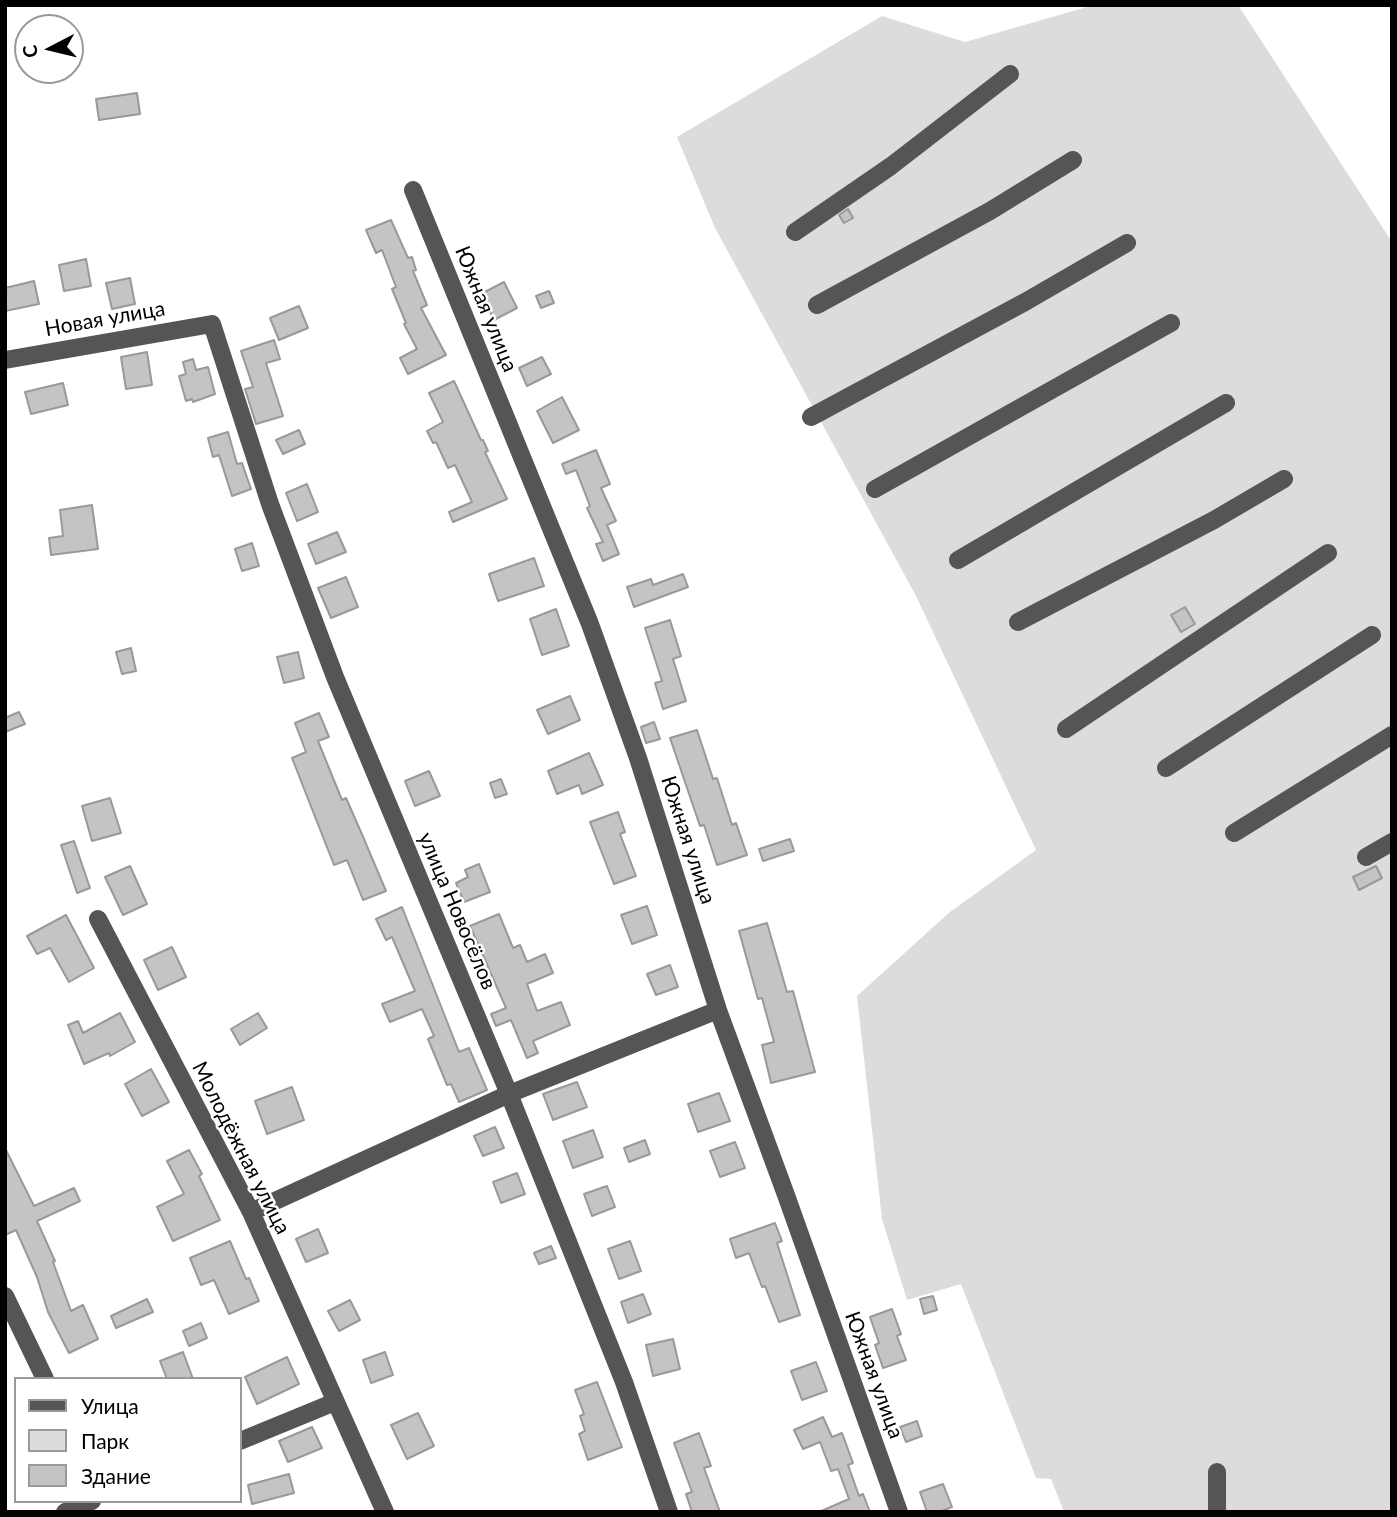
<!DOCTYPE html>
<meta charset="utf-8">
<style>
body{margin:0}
#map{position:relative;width:1397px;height:1517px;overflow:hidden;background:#fff;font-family:Lato,sans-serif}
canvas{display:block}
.frame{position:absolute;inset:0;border:7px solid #000;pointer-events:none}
.legend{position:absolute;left:14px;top:1377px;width:228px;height:126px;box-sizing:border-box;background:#fff;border:2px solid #999;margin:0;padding:9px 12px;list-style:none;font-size:21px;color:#000}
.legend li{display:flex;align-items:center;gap:14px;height:35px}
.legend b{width:35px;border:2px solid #999}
.north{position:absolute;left:14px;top:14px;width:70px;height:70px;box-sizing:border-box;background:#fff;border:2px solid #999;border-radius:50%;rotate:263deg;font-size:19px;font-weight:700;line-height:28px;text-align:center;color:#000}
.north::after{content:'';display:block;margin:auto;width:24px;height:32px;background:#000;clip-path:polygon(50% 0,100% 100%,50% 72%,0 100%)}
</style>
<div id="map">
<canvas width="1397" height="1517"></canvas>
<div class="frame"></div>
<ul class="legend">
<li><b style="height:9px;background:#555"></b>Улица</li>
<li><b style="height:19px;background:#dcdcdc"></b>Парк</li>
<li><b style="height:19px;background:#c4c4c4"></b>Здание</li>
</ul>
<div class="north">С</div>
</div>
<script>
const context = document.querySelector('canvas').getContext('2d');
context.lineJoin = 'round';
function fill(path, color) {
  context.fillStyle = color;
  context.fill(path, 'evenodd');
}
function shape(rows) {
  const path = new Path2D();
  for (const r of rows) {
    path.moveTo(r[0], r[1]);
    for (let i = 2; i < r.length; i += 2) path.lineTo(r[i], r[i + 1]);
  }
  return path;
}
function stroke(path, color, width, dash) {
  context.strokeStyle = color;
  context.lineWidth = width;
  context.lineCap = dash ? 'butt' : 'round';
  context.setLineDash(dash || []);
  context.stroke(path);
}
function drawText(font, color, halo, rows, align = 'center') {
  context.font = font + ' Lato,sans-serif';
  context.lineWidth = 5;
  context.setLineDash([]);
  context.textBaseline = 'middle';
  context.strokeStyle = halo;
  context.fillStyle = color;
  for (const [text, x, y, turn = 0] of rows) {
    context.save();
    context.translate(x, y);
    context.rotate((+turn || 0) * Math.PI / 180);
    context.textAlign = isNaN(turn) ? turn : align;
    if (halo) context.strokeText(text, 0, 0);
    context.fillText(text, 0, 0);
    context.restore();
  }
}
fill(shape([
 [1094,5,1238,5,1392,242,1392,1512,1064,1512,1051,1479,1036,1478,961,1284,907,1300,882,1219,857,996,950,912,1036,850,915,594,715,228,677,137,882,16,965,42]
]), '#dcdcdc');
const building = shape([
 [137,93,140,114,99,120,96,99,137,93],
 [848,209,853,218,844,223,839,215,848,209],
 [391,220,408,258,412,257,416,270,413,271,427,305,421,308,446,355,408,374,400,358,417,349,404,324,406,323,392,289,396,287,382,250,376,253,366,230,391,220],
 [86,259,91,286,64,291,59,265,86,259],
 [130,278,135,304,112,309,106,283,130,278],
 [34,281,39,304,5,311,5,288,34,281],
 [504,282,517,308,494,320,481,294,504,282],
 [549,291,554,303,541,308,536,296,549,291],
 [299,306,308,328,279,340,270,318,299,306],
 [274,340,280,359,266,363,283,416,256,424,245,389,253,387,241,351,274,340],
 [147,352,152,385,126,389,121,357,147,352],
 [542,357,551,374,527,386,519,368,542,357],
 [193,359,196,370,208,367,215,394,193,402,192,399,186,401,179,376,186,374,183,362,193,359],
 [454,381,481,440,483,440,488,451,485,452,507,499,453,522,449,512,472,502,455,465,448,468,436,442,433,443,427,431,443,422,429,393,454,381],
 [63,383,68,405,31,414,25,392,63,383],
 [562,397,579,430,553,443,537,411,562,397],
 [299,430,305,444,283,454,276,440,299,430],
 [228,432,237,464,242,463,251,489,232,496,219,455,213,457,208,438,228,432],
 [596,450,610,484,601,488,616,521,607,525,619,554,603,561,596,544,603,542,587,508,590,506,576,470,566,474,562,464,596,450],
 [307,484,318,512,297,521,286,493,307,484],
 [92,505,98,549,51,555,49,538,63,536,60,510,92,505],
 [337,532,346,552,316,564,308,544,337,532],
 [252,543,259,566,242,571,235,549,252,543],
 [534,558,544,586,498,601,489,574,534,558],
 [683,574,688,587,634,607,627,587,651,579,653,585,683,574],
 [346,577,358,607,331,618,318,588,346,577],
 [1185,607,1195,624,1181,632,1171,615,1185,607],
 [556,609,569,646,542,655,530,619,556,609],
 [670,620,681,656,673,659,686,701,663,709,655,683,662,681,645,628,670,620],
 [131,648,136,671,122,674,116,652,131,648],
 [298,652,304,678,284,683,277,657,298,652],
 [570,696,580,720,548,734,537,710,570,696],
 [19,712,25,724,5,732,5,718,19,712],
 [319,713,329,737,318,741,342,800,346,798,361,832,386,891,363,900,347,860,334,865,292,758,306,752,295,723,319,713],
 [654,722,660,739,646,743,641,727,654,722],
 [697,730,713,779,717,778,732,825,736,823,747,855,717,865,704,825,700,826,670,738,697,730],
 [589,753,603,785,582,794,579,785,557,794,548,771,589,753],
 [429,771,440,796,415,806,405,781,429,771],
 [501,779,507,794,495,798,490,783,501,779],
 [110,798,121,833,92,841,82,806,110,798],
 [618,812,625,832,620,834,636,876,614,884,590,822,618,812],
 [790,839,794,851,763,861,759,849,790,839],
 [74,841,90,888,77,893,61,845,74,841],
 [479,864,490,892,464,902,456,883,468,877,465,870,479,864],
 [130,866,147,904,123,915,105,877,130,866],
 [1376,866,1382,878,1359,890,1353,877,1376,866],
 [647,906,657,935,632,944,621,915,647,906],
 [402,907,459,1052,469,1048,487,1090,459,1102,451,1084,447,1085,428,1039,434,1036,422,1009,390,1022,382,1004,415,991,392,937,386,940,376,919,402,907],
 [499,914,513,948,520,945,527,962,545,954,553,973,527,984,537,1011,561,1002,570,1025,533,1041,538,1053,527,1058,511,1020,496,1026,491,1014,506,1008,470,926,499,914],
 [66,915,94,968,69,982,50,948,37,954,27,936,66,915],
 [767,923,787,992,793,991,815,1072,771,1083,762,1045,774,1042,762,998,758,999,739,931,767,923],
 [172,947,186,977,158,990,144,960,172,947],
 [670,965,678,987,656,995,647,974,670,965],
 [120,1013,135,1042,110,1056,109,1053,84,1064,68,1025,78,1021,83,1033,120,1013],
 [258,1013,267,1028,240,1045,231,1029,258,1013],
 [151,1069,169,1102,142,1116,125,1084,151,1069],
 [577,1082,587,1107,553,1120,543,1094,577,1082],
 [292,1087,304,1120,267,1134,255,1101,292,1087],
 [719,1093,730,1121,698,1132,688,1104,719,1093],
 [495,1127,504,1148,483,1156,474,1136,495,1127],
 [593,1130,603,1157,573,1168,563,1141,593,1130],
 [645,1140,650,1154,629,1162,624,1148,645,1140],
 [735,1142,745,1168,720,1177,710,1151,735,1142],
 [5,1148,34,1206,74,1188,80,1201,37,1221,55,1261,53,1262,71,1311,83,1305,98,1339,69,1353,48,1312,37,1277,16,1230,5,1235,5,1148],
 [189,1150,202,1174,199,1176,220,1220,173,1241,157,1207,184,1194,167,1161,189,1150],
 [517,1173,525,1194,501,1203,493,1182,517,1173],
 [607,1186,615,1207,592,1216,584,1194,607,1186],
 [775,1223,782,1241,777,1243,800,1315,779,1322,765,1286,762,1287,749,1253,736,1258,730,1239,775,1223],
 [318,1229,328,1253,306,1262,296,1239,318,1229],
 [230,1241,246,1279,249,1278,259,1301,229,1314,214,1280,201,1285,190,1258,230,1241],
 [630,1241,641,1271,619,1279,608,1249,630,1241],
 [551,1246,556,1258,539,1264,534,1253,551,1246],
 [643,1294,651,1314,628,1323,621,1302,643,1294],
 [933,1296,937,1310,924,1314,920,1299,933,1296],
 [147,1299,153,1312,116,1328,111,1316,147,1299],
 [350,1300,360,1320,339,1331,328,1311,350,1300],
 [892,1309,901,1334,897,1336,906,1360,883,1368,875,1345,879,1343,870,1317,892,1309],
 [201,1323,207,1338,189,1346,183,1331,201,1323],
 [673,1339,680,1369,653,1376,646,1345,673,1339],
 [183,1352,193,1379,167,1379,160,1361,183,1352],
 [385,1352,393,1375,371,1383,363,1360,385,1352],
 [287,1357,299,1384,257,1404,245,1377,287,1357],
 [816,1362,827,1391,802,1400,791,1371,816,1362],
 [597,1382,622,1447,588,1460,579,1434,585,1431,580,1416,584,1414,575,1390,597,1382],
 [418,1413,434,1446,407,1459,391,1425,418,1413],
 [823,1417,832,1437,842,1433,853,1463,848,1465,859,1496,863,1494,870,1512,819,1512,849,1499,838,1469,831,1471,820,1442,803,1449,794,1430,823,1417],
 [917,1421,922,1436,906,1442,900,1427,917,1421],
 [312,1427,322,1448,288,1462,279,1441,312,1427],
 [699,1433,711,1466,704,1468,720,1512,692,1512,686,1494,692,1492,674,1443,699,1433],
 [289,1474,294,1493,252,1504,248,1485,289,1474],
 [943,1484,952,1507,939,1512,927,1512,920,1492,943,1484]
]);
fill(building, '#c4c4c4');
stroke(building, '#999', 2);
stroke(shape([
 [413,190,590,624,638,758,718,1010,786,1195,899,1512],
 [795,232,891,166,1010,74],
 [817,305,990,211,1073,160],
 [5,360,212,324,270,504,335,677,509,1094,624,1382,669,1512],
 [811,417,1025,302,1127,243],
 [875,489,1171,323],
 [958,560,1226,403],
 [1018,622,1214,520,1284,479],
 [1066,729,1328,553],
 [1166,768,1372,635],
 [1234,833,1392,735],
 [1366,857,1392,842],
 [98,919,251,1212,385,1512],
 [251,1212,509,1094,718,1010],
 [5,1296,45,1379],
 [240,1441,335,1402],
 [1217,1472,1217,1512],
 [65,1512,92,1501]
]), '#555', 18);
drawText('21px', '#000', '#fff', [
 ["Южная улица",486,309,68],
 ["Новая улица",105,319,-10],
 ["Южная улица",688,840,72],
 ["улица Новосёлов",457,911,67],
 ["Молодёжная улица",241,1148,63],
 ["Южная улица",874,1375,70]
]);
</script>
